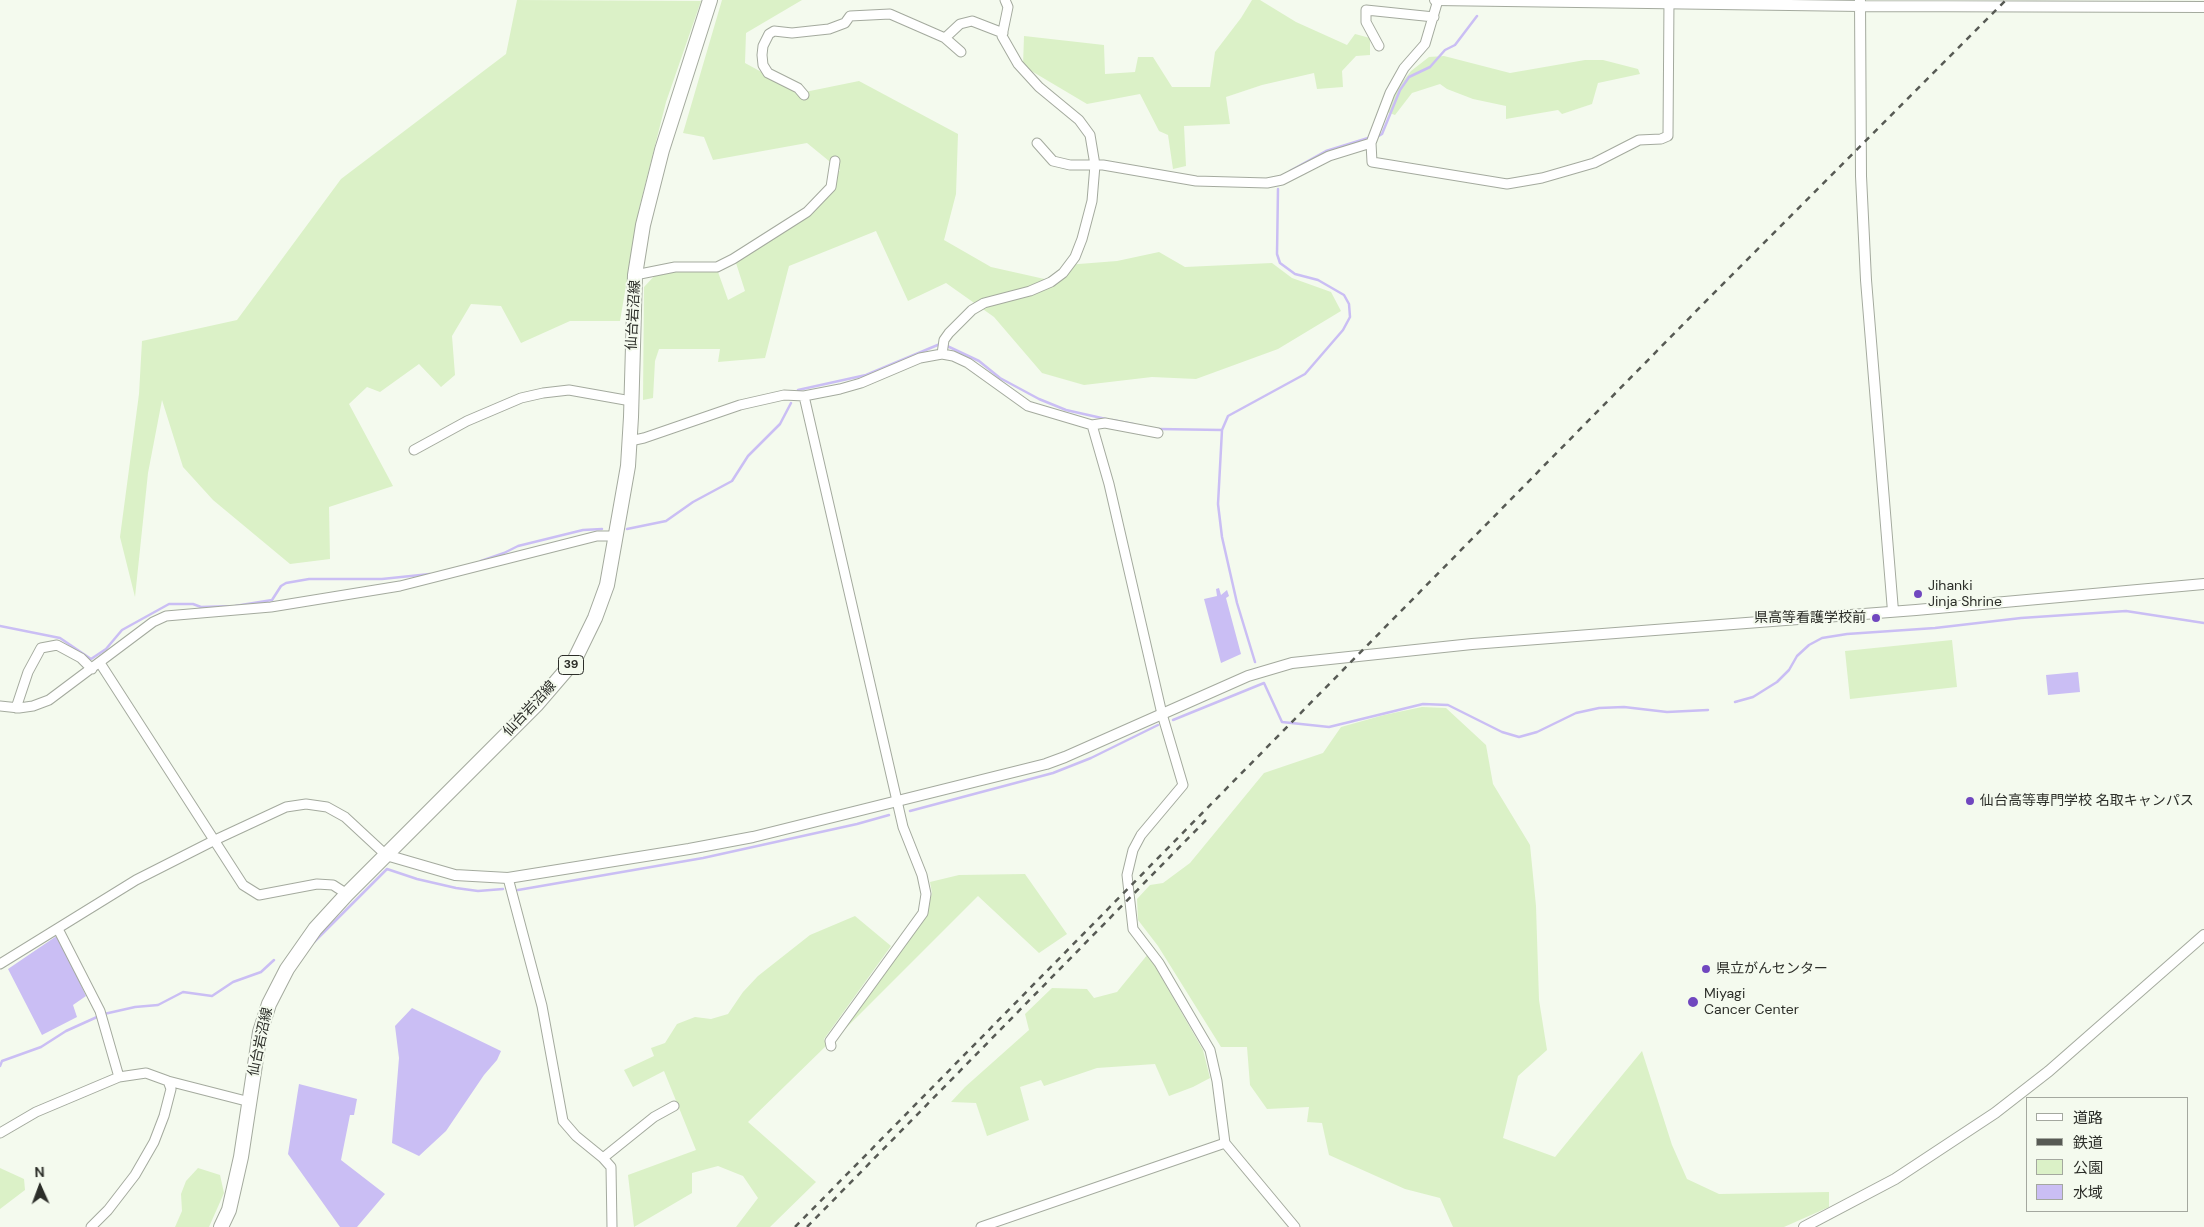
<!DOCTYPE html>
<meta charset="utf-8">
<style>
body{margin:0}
#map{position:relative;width:2204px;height:1227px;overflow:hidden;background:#f4faee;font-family:"DM Sans","Noto Sans JP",sans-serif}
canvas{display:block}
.legend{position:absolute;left:2026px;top:1097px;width:162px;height:115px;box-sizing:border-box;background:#f4faee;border:1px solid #a4a89f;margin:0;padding:6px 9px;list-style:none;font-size:15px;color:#2c2e29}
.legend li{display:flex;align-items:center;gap:10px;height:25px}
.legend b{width:25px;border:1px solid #a4a89f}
.north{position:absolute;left:15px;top:1162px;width:50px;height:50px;-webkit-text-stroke:4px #f4faee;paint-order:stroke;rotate:358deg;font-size:14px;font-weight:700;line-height:20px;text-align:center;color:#2c2e29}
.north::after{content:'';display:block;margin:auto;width:18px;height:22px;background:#2c2e29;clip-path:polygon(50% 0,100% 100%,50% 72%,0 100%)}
</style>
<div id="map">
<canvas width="2204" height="1227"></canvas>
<ul class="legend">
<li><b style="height:6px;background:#fff"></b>道路</li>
<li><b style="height:6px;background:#575a54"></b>鉄道</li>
<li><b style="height:14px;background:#dbf1c7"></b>公園</li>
<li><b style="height:14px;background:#cabef4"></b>水域</li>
</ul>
<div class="north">N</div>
</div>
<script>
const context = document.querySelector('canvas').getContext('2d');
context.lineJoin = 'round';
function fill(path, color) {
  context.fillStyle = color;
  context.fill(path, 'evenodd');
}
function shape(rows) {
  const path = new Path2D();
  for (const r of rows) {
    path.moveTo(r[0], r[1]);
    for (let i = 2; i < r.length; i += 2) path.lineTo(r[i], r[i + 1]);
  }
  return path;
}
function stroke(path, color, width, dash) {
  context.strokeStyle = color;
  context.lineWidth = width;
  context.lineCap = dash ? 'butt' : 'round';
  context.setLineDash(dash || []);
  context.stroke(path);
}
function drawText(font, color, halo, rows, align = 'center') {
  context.font = font + ' "DM Sans","Noto Sans JP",sans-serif';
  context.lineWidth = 4;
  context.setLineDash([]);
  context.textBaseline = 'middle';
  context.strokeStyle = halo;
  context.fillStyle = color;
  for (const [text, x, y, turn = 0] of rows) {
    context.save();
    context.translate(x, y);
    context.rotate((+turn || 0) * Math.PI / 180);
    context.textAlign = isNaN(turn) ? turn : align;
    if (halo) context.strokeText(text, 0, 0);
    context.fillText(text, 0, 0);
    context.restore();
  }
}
fill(shape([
 [517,0,701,1,666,102,639,209,620,321,570,321,521,343,501,306,471,304,452,336,455,375,441,387,419,364,380,392,367,387,349,404,393,486,329,507,330,559,290,564,213,500,183,467,162,400,148,473,135,597,120,537,139,394,142,341,237,320,341,179,506,54],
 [722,0,802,0,746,33,745,63,800,93,859,81,958,134,956,194,944,240,991,267,1049,280,1066,265,1117,261,1159,252,1185,267,1272,263,1292,278,1331,292,1341,311,1278,349,1196,379,1152,377,1084,385,1042,373,994,317,946,283,908,301,876,231,789,266,765,358,718,362,720,349,659,349,655,361,653,398,643,400,644,287,658,272,690,268,718,272,728,300,745,291,736,263,809,213,840,170,807,143,713,160,704,137,683,133],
 [1252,0,1260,0,1296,22,1347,45,1355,34,1370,38,1370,55,1356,56,1342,71,1343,87,1317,89,1314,73,1262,85,1226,97,1230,124,1184,126,1186,166,1173,169,1168,135,1159,131,1140,94,1087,104,1023,66,1024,36,1104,45,1105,74,1135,72,1138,57,1153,57,1172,87,1210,87,1215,52,1241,18],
 [1444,56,1510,73,1585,60,1603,60,1638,69,1640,74,1598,83,1592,104,1562,114,1558,110,1506,119,1506,106,1473,99,1447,89,1440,84,1412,93,1395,115,1387,112,1396,90,1411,71,1429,57],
 [1952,640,1957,687,1850,699,1845,651],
 [1422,707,1446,708,1486,745,1493,784,1530,845,1536,906,1539,1000,1547,1050,1518,1076,1503,1138,1555,1157,1642,1051,1672,1145,1687,1179,1719,1194,1829,1192,1829,1207,1784,1227,1453,1227,1440,1198,1405,1189,1329,1155,1322,1123,1307,1122,1309,1107,1267,1109,1250,1085,1247,1047,1221,1047,1158,946,1138,920,1137,899,1150,885,1163,883,1190,863,1264,773,1323,753,1341,727,1384,715],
 [1025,874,1067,934,1039,953,978,896,840,1034,924,920,932,893,930,882,959,875],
 [855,916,891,946,824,1039,827,1045,748,1122,816,1182,770,1227,736,1227,758,1198,743,1176,718,1166,692,1173,692,1193,634,1227,628,1175,696,1150,664,1071,633,1087,624,1070,654,1056,651,1048,665,1043,677,1024,695,1017,711,1019,728,1014,743,992,758,976,810,935],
 [1148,954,1203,1050,1210,1078,1193,1087,1169,1096,1155,1064,1097,1068,1044,1086,1041,1080,1020,1087,1029,1120,987,1136,976,1103,951,1102,965,1087,1029,1030,1025,1014,1052,988,1087,989,1094,998,1117,992],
 [0,1168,24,1179,25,1190,0,1209],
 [198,1168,220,1175,224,1193,209,1227,175,1227,182,1211,181,1194,186,1181]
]), '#dbf1c7');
fill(shape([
 [1219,588,1221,595,1227,590,1229,596,1226,598,1241,654,1221,663,1204,599,1217,596,1216,589],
 [2078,672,2080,692,2048,695,2046,675],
 [58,935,86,996,73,1005,77,1017,42,1035,8,969],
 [412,1008,501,1051,497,1060,484,1075,446,1131,419,1156,392,1143,399,1058,395,1026],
 [299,1084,357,1099,354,1115,350,1115,341,1160,385,1194,357,1227,340,1227,288,1154]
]), '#cabef4');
stroke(shape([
 [1377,137,1382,134,1400,90,1409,77,1430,67,1445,50,1455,45,1477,16],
 [1290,171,1326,151,1368,138],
 [945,345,979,361,1000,378,1039,399,1066,410,1106,419],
 [798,390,866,375,940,344],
 [1112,420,1133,424],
 [1158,429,1222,430],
 [627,529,666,521,693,502,732,481,748,456,780,424,791,403],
 [481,561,504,553,518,546,583,530,602,529],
 [0,626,60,638,91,659,106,649,122,630,169,604,193,604,201,607,235,606,272,600,281,586,286,583,309,579,382,579,430,574],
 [1255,662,1237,603,1222,537,1218,504,1222,430,1228,416,1305,374,1343,330,1350,317,1349,304,1344,295,1318,280,1295,274,1280,263,1277,254,1278,189],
 [1735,702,1753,697,1777,682,1789,670,1797,656,1809,645,1822,638,1847,634,1935,628,2021,618,2126,611,2204,623],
 [1173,720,1264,683,1282,722,1329,727,1423,704,1448,705,1502,732,1519,737,1537,732,1576,713,1599,708,1624,707,1667,712,1708,710],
 [910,811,1053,773,1091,758,1158,725],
 [518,890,703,858,857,824,889,815],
 [314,942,387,869,417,879,456,888,478,891,503,889],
 [104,1014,135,1007,158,1005,183,992,212,996,233,982,261,972,274,960],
 [0,1066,2,1061,41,1047,66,1031,97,1017]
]), '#cabef4', 2.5);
const minor = shape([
 [1438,0,1425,44,1404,68,1390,93,1371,143,1372,162,1507,184,1542,178,1594,163,1639,140,1661,139,1668,136,1669,0],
 [945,38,961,52],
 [1379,46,1366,22,1366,10,1434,17],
 [804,95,798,88,768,73,763,65,762,55,763,46,769,34,774,31,792,33,829,29,845,23,850,16,890,14,945,38,960,24,972,21,1003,33],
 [1037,143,1053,161,1070,165,1103,165,1196,181,1267,183,1282,180,1329,156,1371,143],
 [635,275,675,267,717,267,733,259,807,212,831,187,835,161],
 [942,354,944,340,949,333,972,310,984,303,1030,291,1051,282,1063,273,1075,257,1082,239,1092,201,1095,165,1090,135,1079,120,1039,87,1018,64,1002,36,1008,7,1005,0],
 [804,396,903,827,922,875,926,894,923,913,830,1041,831,1046],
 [1092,425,1105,423,1158,433],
 [630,441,644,438,740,405,784,395,804,396,840,389,861,383,920,358,942,354,953,356,968,363,1028,406,1092,425,1109,484,1162,714,1183,785,1141,835,1133,850,1127,875,1133,929,1159,963,1210,1050,1217,1081,1225,1143,1295,1227],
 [414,450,467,421,521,398,543,393,569,390,631,401],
 [100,663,243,885,259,895,317,884,333,885,347,894],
 [0,706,19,708,33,706,49,700,153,622,166,616,271,607,400,586,597,536,616,536],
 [16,708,28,672,41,648,57,645,81,658,92,669],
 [508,878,542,1006,563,1121,576,1136,603,1158,611,1167,612,1227],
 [58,929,100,1011,119,1077],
 [0,964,136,880,215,840,286,807,306,804,327,807,345,817,386,855],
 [0,1133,36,1112,119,1077,146,1073,168,1081,250,1102],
 [603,1158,654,1117,674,1106],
 [91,1227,108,1210,135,1175,154,1142,164,1116,171,1089,168,1081],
 [981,1227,1225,1143]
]);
const tertiary = shape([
 [1435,0,1860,6,2204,7],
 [1860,1,1861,176,1866,280,1893,611],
 [386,855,455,875,508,878,689,849,753,837,1046,764,1065,757,1248,676,1292,663,1472,644,1916,610,2204,584],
 [1804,1227,1895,1179,1995,1113,2049,1071,2204,935]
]);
const primary = shape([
 [221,1227,229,1210,241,1157,260,1032,269,1004,287,969,315,929,347,894,537,704,574,661,595,618,607,585,628,466,631,417,635,275,643,225,662,150,710,0]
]);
stroke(minor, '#a4aa9e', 11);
stroke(tertiary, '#a4aa9e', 12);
stroke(primary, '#a4aa9e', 16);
stroke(minor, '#fff', 9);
stroke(tertiary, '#fff', 10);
stroke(primary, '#fff', 14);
stroke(shape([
 [795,1227,1712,295,2006,0],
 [807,1227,1206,820]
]), '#575a54', 2.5, [6, 6]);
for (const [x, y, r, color] of [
 [1918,594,5,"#7047bf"],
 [1876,618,5,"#7047bf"],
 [1970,801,5,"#7047bf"],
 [1706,969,5,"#7047bf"],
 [1693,1002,6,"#7047bf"]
]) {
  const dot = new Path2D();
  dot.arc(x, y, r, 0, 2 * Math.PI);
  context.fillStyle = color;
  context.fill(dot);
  stroke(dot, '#f4faee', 2);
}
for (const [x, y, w] of [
 [571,665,25]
]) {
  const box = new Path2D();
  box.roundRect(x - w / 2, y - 9.5, w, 19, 4);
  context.fillStyle = '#f4faee';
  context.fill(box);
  stroke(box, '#2c2e29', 1);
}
drawText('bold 12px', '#2c2e29', null, [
 ["39",571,665]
]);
drawText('14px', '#2c2e29', '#f4faee', [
 ["仙台岩沼線",634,315,-87],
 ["仙台岩沼線",530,709,-47],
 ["仙台岩沼線",261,1042,-78]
]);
drawText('14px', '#2c2e29', '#f4faee', [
 ["Jihanki",1928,586],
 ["Jinja Shrine",1928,602],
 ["県高等看護学校前",1866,618,"right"],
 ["仙台高等専門学校 名取キャンパス",1980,801],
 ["県立がんセンター",1716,969],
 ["Miyagi",1704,994],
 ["Cancer Center",1704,1010]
], 'left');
</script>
